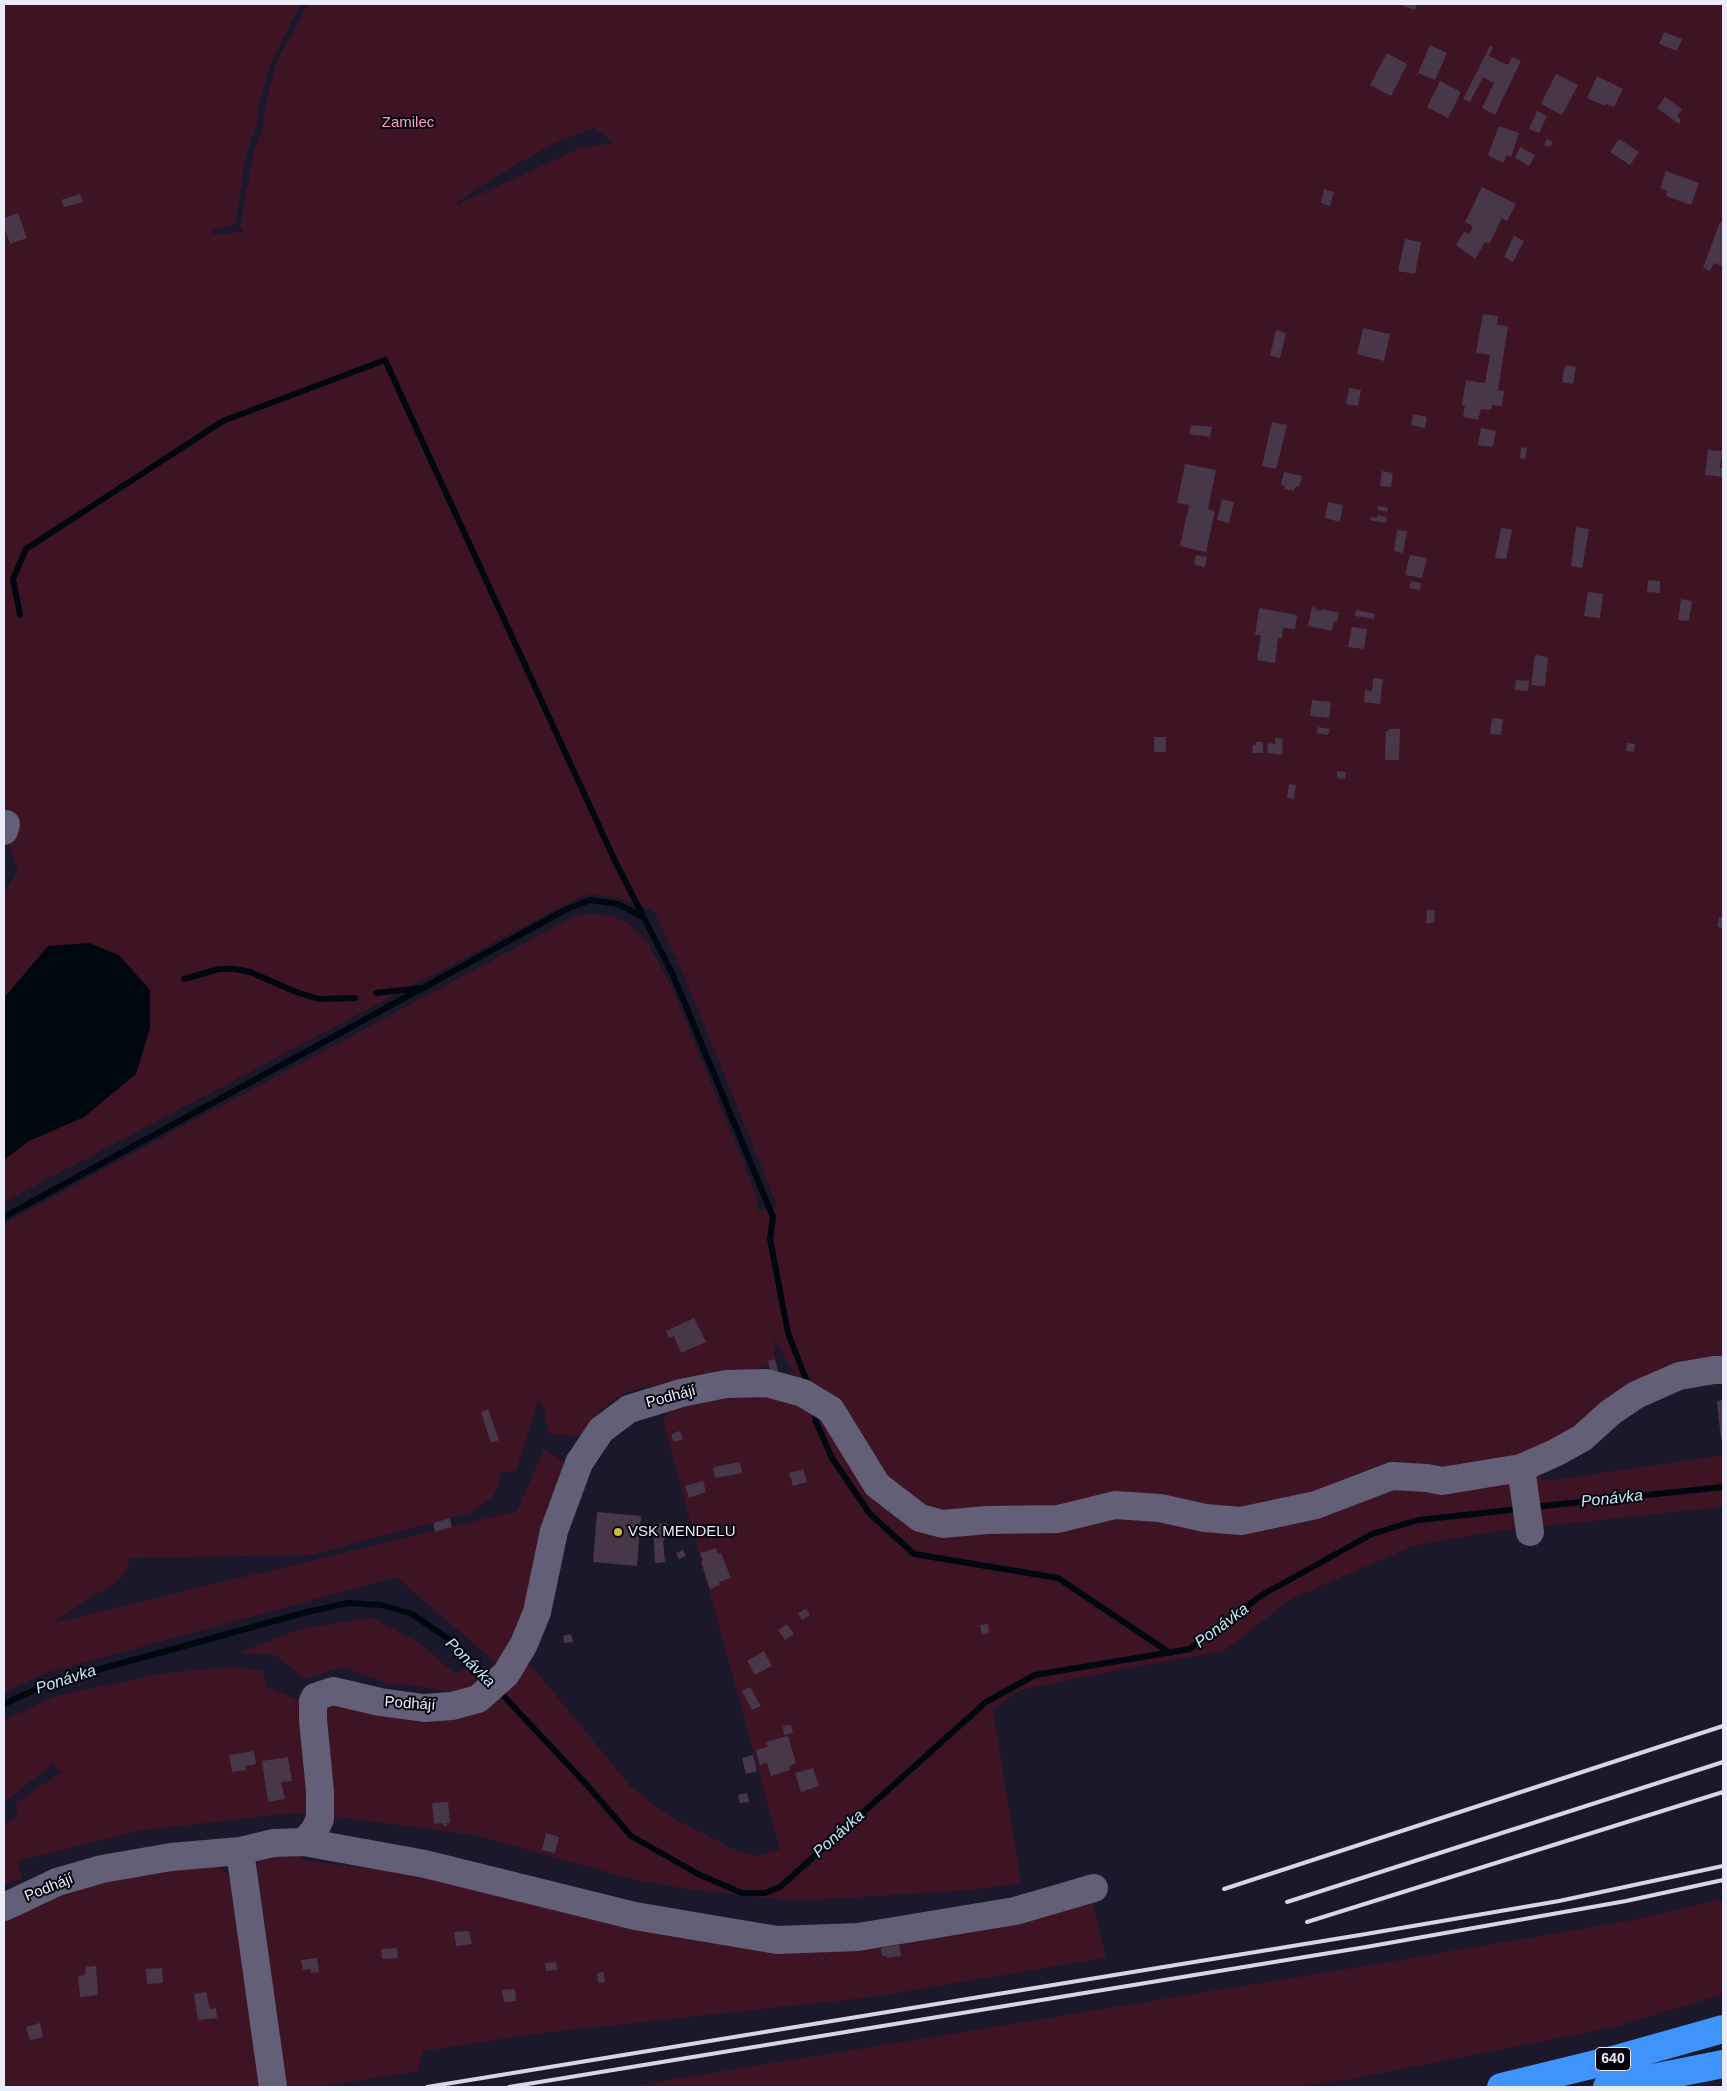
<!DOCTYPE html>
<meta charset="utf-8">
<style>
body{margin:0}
#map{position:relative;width:1727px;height:2091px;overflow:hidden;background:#1b182c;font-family:Helvetica,sans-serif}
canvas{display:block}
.frame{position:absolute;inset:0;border:5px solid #ecebf9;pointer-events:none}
</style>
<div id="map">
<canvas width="1727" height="2091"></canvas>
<div class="frame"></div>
</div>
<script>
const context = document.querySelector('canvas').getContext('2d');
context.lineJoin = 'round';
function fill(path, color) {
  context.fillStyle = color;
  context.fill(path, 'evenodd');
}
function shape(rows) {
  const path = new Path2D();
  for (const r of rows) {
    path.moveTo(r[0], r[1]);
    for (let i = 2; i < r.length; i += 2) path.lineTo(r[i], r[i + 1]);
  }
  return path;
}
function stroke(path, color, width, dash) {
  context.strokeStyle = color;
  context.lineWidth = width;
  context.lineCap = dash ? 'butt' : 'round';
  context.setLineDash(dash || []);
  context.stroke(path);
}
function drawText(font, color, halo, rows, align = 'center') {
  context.font = font + ' Helvetica,sans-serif';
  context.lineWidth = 4;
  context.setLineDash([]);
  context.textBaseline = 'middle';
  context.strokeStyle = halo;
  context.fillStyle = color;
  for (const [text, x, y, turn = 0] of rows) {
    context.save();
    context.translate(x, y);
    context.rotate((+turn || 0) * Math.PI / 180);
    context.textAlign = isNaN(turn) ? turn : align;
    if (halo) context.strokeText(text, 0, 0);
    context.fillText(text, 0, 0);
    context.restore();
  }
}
fill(shape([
 [4,4,300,4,270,65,258,106,257,124,247,150,235,224,212,230,213,234,243,232,243,228,240,226,254,151,263,128,265,107,276,63,308,4,1723,4,1723,1380,1678,1389,1625,1416,1539,1471,1540,1480,1560,1479,1723,1455,1723,1507,1497,1531,1413,1546,1289,1600,1224,1651,1134,1667,1021,1690,993,1709,1021,1883,972,1890,793,1901,680,1888,636,1880,474,1835,332,1816,322,1703,433,1717,525,1658,631,1787,669,1816,737,1851,757,1856,780,1849,663,1420,678,1400,797,1378,774,1339,775,1359,768,1361,770,1369,762,1366,754,1374,668,1382,626,1392,599,1411,583,1436,549,1434,544,1415,546,1409,538,1400,516,1471,500,1472,499,1484,494,1495,472,1512,311,1555,131,1558,122,1578,52,1623,517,1511,544,1450,572,1466,542,1569,502,1668,396,1577,46,1673,4,1692,4,1224,113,1164,575,916,590,913,615,917,629,924,648,943,672,988,756,1194,759,1212,777,1205,686,980,654,911,617,898,591,894,576,899,4,1202,4,894,18,871,6,837,4,836],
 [595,128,613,143,581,148,457,205,457,202,500,174,556,142],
 [372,1618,421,1644,455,1674,473,1666,485,1684,472,1695,401,1684,392,1685,342,1667,305,1679,275,1655,237,1653,304,1628],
 [233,1667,262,1670,267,1687,305,1703,313,1815,293,1813,137,1831,17,1861,22,1879,4,1884,4,1824,17,1818,16,1803,61,1772,53,1764,4,1802,4,1720,56,1696,164,1673],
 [301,1854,301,1860,416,1874,729,1941,1092,1900,1106,1958,873,1997,542,2033,423,2051,418,2071,317,2087,283,2087,255,1869,259,1861,269,1856],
 [213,1863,233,1878,263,2087,4,2087,4,1922,60,1888],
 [1723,1899,1723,1994,1615,2027,1351,2079,1291,2087,626,2087,1371,1965,1632,1920]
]), '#3e1324');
fill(shape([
 [89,943,119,955,150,990,150,1028,136,1074,84,1117,29,1141,4,1160,4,998,48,946]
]), '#00080f');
stroke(shape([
 [20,615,13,579,26,549,223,421,385,360,615,861,673,975,773,1217,770,1239,788,1333,809,1387],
 [184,979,219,969,235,969,250,972,296,992,319,999,355,998],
 [376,993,421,988],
 [4,1217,567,909,590,900,618,904,643,917],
 [814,1409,816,1422,832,1458,870,1514,914,1554,1058,1578,1170,1653],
 [1533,1507,1723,1487],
 [497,1689,587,1785,631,1836,698,1874,742,1893,765,1893,780,1887,986,1702,1035,1675,1190,1649,1262,1595,1372,1534,1418,1520,1520,1509],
 [4,1704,50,1683,307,1612,348,1603,382,1605,412,1614,456,1644,489,1680]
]), '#00080f', 6);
fill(shape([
 [1397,4,1417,4,1415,10],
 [1664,32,1682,39,1677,51,1659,44],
 [1430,45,1447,53,1435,80,1418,73],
 [1490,46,1493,47,1489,56,1508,65,1512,57,1521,61,1495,115,1482,108,1494,83,1483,77,1470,102,1463,99],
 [1387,53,1407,64,1391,96,1370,85],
 [1556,74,1578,85,1562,115,1541,104],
 [1597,76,1623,89,1614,107,1606,104,1605,106,1587,98],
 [1440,81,1461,92,1448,118,1427,107],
 [1665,97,1682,109,1677,117,1681,119,1679,124,1657,108],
 [1537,111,1547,116,1539,133,1529,129],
 [1499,126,1519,133,1511,157,1507,155,1503,163,1488,155],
 [1547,139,1553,142,1550,147,1544,145],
 [1619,139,1639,152,1630,165,1610,152],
 [1520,147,1535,155,1529,166,1515,158],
 [1666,171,1699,183,1691,205,1666,196,1667,191,1660,188],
 [1482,187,1516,204,1507,221,1502,218,1489,244,1485,242,1475,259,1456,245,1464,232,1469,234,1473,226,1465,222],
 [1324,189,1334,192,1330,206,1321,203],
 [80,194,83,202,64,207,61,200],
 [18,213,27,238,10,244,4,226,4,218],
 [1720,222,1723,223,1723,266,1714,263,1710,271,1703,268],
 [1514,236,1524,241,1513,262,1504,257],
 [1405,239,1421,242,1415,274,1398,271],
 [1483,314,1498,316,1497,325,1508,326,1498,390,1504,391,1502,406,1492,405,1491,410,1481,409,1478,420,1463,417,1465,406,1462,405,1466,380,1485,383,1490,355,1476,353],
 [1363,328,1390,334,1384,361,1357,354],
 [1276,330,1286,333,1280,358,1270,356],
 [1565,365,1576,367,1573,384,1562,382],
 [1349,388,1361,390,1358,406,1346,404],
 [1413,414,1427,417,1425,428,1411,425],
 [1272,422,1287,425,1276,469,1262,466],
 [1191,425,1212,427,1210,437,1189,434],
 [1481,428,1496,431,1493,447,1478,445],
 [1521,447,1527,448,1525,459,1520,458],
 [1708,450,1722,451,1720,468,1723,468,1723,477,1705,475],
 [1185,464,1216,470,1208,509,1215,511,1206,552,1180,546,1189,505,1177,503],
 [1382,471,1393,473,1391,487,1380,486],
 [1284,472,1302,476,1299,487,1296,486,1294,491,1284,489,1285,486,1281,485],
 [1222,499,1234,502,1229,523,1217,520],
 [1328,502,1343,505,1340,522,1325,518],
 [1378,506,1388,508,1387,512,1378,510],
 [1377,515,1387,517,1386,523,1370,520,1371,517,1377,518],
 [1576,527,1589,529,1582,568,1571,566],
 [1501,528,1512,530,1506,559,1495,558],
 [1397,530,1407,531,1403,553,1394,551],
 [1196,555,1207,557,1205,567,1194,565],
 [1410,555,1427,558,1422,578,1405,575],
 [1648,580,1660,581,1660,593,1647,592],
 [1411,581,1421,583,1420,590,1409,588],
 [1588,592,1603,594,1600,618,1584,616],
 [1681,599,1692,601,1689,621,1678,620],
 [1312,607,1316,608,1315,610,1321,611,1322,609,1339,613,1337,622,1334,621,1332,631,1308,626],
 [1259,608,1297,615,1295,629,1283,628,1282,639,1278,638,1275,663,1257,660,1261,635,1255,635],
 [1356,610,1375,614,1374,619,1355,616],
 [1352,627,1367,629,1364,649,1348,647],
 [1535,655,1548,657,1545,686,1531,685],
 [1373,678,1383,679,1380,704,1364,702,1365,690,1372,691],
 [1516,680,1529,681,1528,691,1515,690],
 [1312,700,1331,702,1329,718,1310,716],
 [1492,718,1503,719,1501,735,1490,734],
 [1318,727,1330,729,1328,735,1316,733],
 [1389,729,1400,729,1399,760,1385,760,1386,731,1389,731],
 [1154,737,1166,737,1166,752,1154,752],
 [1275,738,1283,739,1282,755,1267,753,1268,743,1275,744],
 [1256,742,1263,742,1263,753,1252,753,1253,745,1256,745],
 [1627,743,1635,744,1634,752,1626,751],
 [1337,771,1346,772,1345,779,1337,778],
 [1289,784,1296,785,1294,799,1287,798],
 [1427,910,1435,910,1434,923,1426,923],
 [1719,917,1723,917,1723,928,1717,927],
 [694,1318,706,1342,681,1353,674,1336,669,1338,666,1331],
 [775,1359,778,1372,771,1374,768,1361],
 [1723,1400,1723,1439,1721,1439,1717,1401],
 [488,1409,499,1440,491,1443,481,1412],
 [680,1431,683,1439,674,1442,671,1434],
 [740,1462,742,1473,715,1478,713,1467],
 [803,1469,807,1482,793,1486,789,1473],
 [703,1481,706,1492,689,1498,685,1486],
 [597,1512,641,1516,637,1566,593,1562],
 [450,1518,452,1527,435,1532,433,1523],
 [667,1523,668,1536,663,1541,665,1562,655,1563,653,1524],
 [716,1548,718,1554,721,1553,731,1578,719,1582,720,1585,710,1589,701,1562,703,1561,700,1553],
 [683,1550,686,1556,679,1559,676,1553],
 [806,1609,810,1615,802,1620,798,1613],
 [787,1624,794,1634,785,1640,778,1630],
 [988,1624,989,1633,982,1635,980,1625],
 [571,1634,573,1642,564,1643,563,1636],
 [764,1651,772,1666,755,1675,747,1661],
 [750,1687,761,1706,752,1710,742,1691],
 [791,1725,793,1733,784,1735,783,1726],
 [788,1736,796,1763,789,1766,790,1770,771,1776,767,1763,760,1765,756,1750,768,1747,766,1742],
 [254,1751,256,1764,245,1766,246,1770,232,1772,229,1755],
 [753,1755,757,1771,746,1774,742,1758],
 [288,1757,292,1781,281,1782,285,1799,268,1802,262,1761],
 [813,1768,819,1786,801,1792,795,1773],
 [747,1793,749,1802,740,1803,738,1795],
 [448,1802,450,1823,447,1823,447,1826,444,1826,443,1823,434,1824,432,1803],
 [546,1833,559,1837,555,1853,542,1850],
 [469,1931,472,1944,456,1946,454,1932],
 [899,1945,901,1956,887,1958,887,1956,882,1956,881,1948],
 [397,1948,398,1958,382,1959,381,1949],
 [317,1958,319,1972,311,1973,311,1969,303,1970,301,1960],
 [556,1962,557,1970,546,1971,545,1963],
 [96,1966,98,1995,80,1997,78,1976,85,1975,86,1967],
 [162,1968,163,1983,147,1984,146,1969],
 [604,1972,605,1982,598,1983,597,1973],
 [515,1989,516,2001,504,2002,502,1990],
 [206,1992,210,2009,216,2008,217,2018,198,2020,194,1994],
 [40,2023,43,2037,30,2040,26,2027]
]), '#483749');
stroke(shape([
 [4,831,6,824],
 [1521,1468,1530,1532],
 [304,1842,314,1831,320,1819,320,1791,313,1720,313,1701,315,1697,333,1691,380,1702,424,1708,452,1706,478,1699,506,1674,524,1644,537,1612,554,1531,579,1463,601,1430,629,1409,681,1393,726,1384,767,1383,803,1393,831,1410,877,1485,920,1518,943,1524,987,1520,1058,1519,1115,1505,1160,1508,1205,1518,1241,1521,1316,1505,1392,1476,1427,1478,1442,1481,1521,1468,1555,1453,1582,1438,1611,1412,1636,1395,1679,1376,1714,1370,1723,1370],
 [240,1851,273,2087],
 [4,1907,57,1882,102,1869,171,1857,240,1851,273,1843,304,1842,425,1864,635,1916,777,1940,858,1937,1015,1911,1094,1888]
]), '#625f77', 28);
stroke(shape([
 [1501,2087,1620,2058,1723,2029],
 [1607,2087,1723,2064]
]), '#3e94fb', 28);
stroke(shape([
 [1224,1889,1723,1726],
 [1287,1902,1723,1762],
 [1307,1922,1723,1792],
 [427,2087,1366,1934,1559,1901,1723,1866],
 [509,2087,1366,1947,1626,1901,1723,1880]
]), '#d7d6e4', 4);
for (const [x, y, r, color] of [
 [618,1532,5,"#caba3a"]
]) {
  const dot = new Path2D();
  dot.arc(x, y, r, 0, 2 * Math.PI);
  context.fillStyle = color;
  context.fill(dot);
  stroke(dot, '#06050d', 2);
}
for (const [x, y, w] of [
 [1613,2059,35]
]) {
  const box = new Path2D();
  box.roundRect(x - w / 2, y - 11.5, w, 23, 4);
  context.fillStyle = '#06050d';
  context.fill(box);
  stroke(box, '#ecebf9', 1);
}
drawText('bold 14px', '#ecebf9', null, [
 ["640",1613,2059]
]);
drawText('15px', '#fba0be', '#06050d', [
 ["Zamilec",408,123]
]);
drawText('15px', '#ecebf9', '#06050d', [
 ["Podhájí",671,1397,-15],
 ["Podhájí",410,1704,4],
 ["Podhájí",49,1888,-22]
]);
drawText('15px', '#ecebf9', '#06050d', [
 ["VSK MENDELU",628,1532]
], 'left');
drawText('italic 16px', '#c1eaf7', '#06050d', [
 ["Ponávka",1612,1499,-6],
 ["Ponávka",1222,1626,-37],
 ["Ponávka",470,1663,45],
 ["Ponávka",66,1680,-18],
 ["Ponávka",839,1834,-42]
]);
</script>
